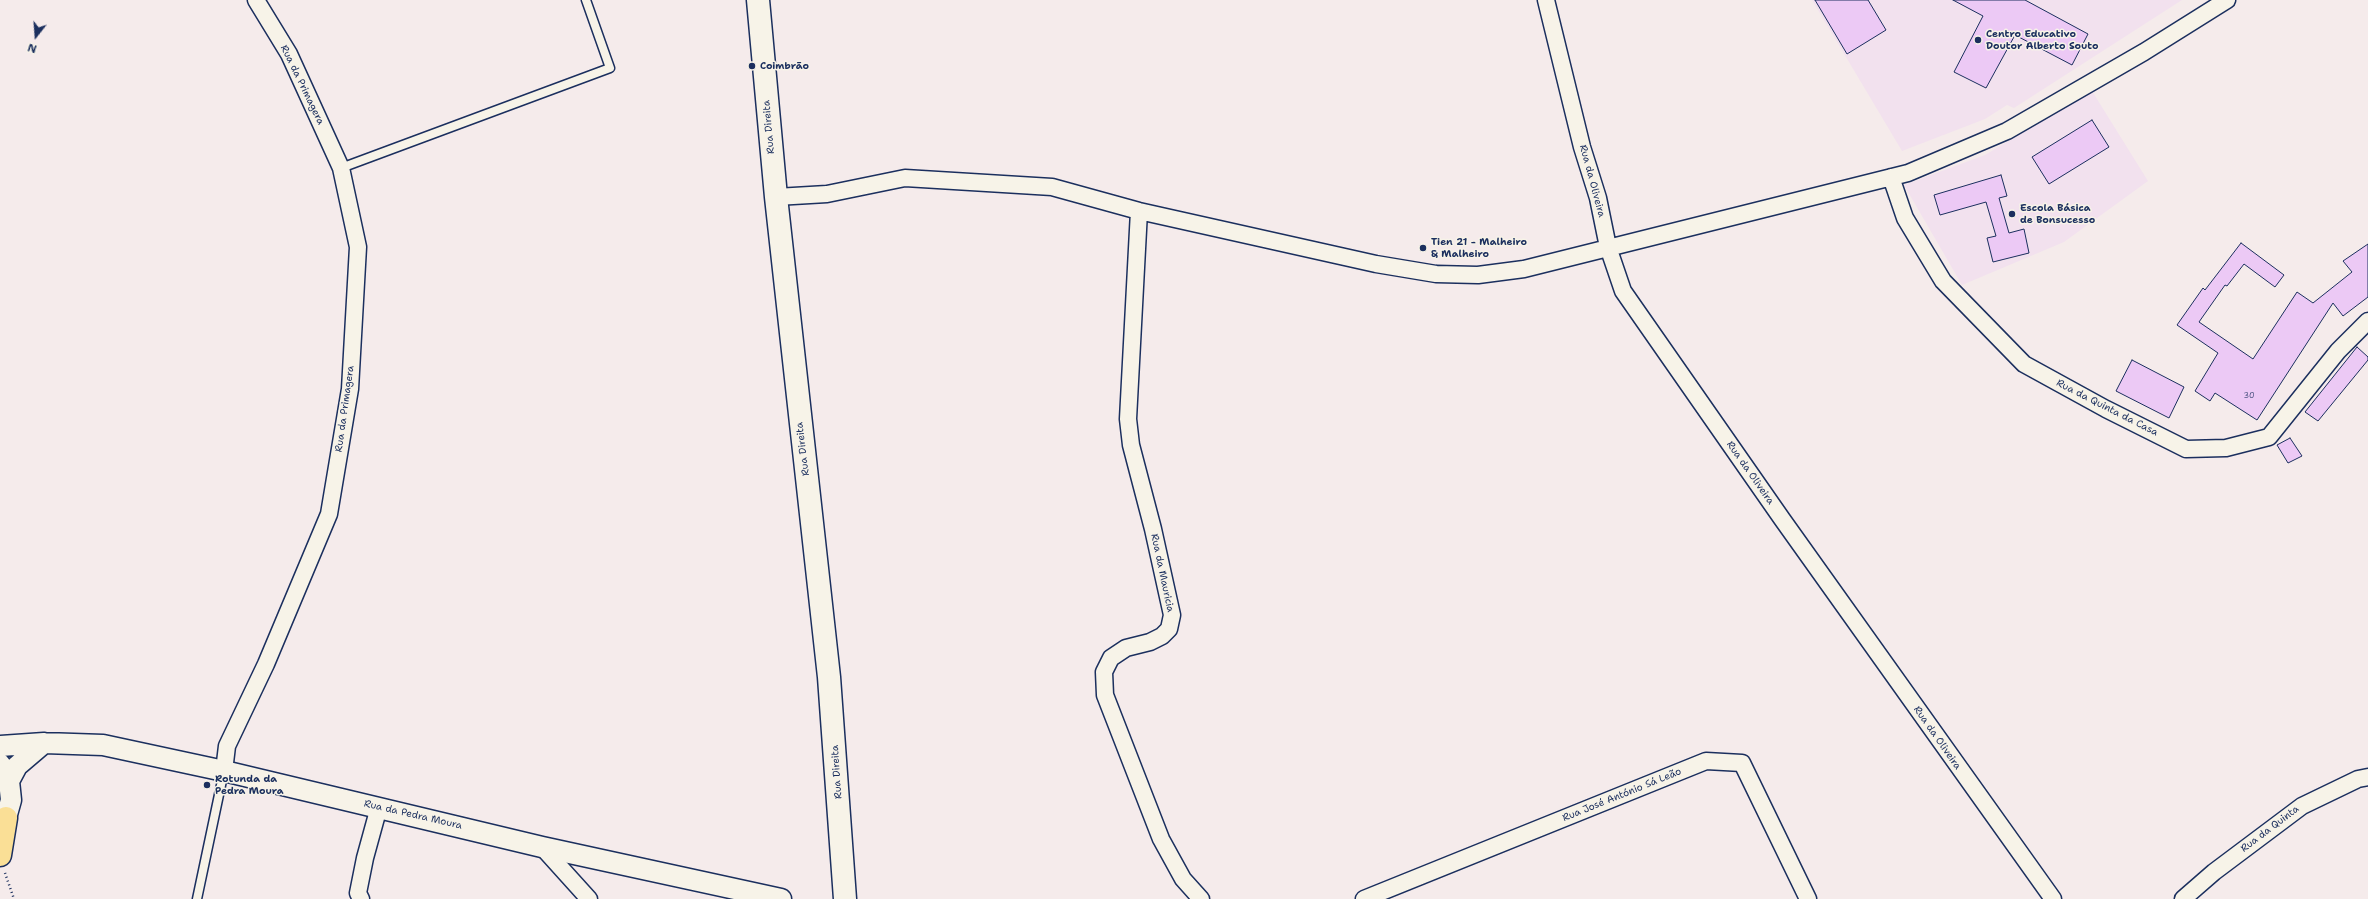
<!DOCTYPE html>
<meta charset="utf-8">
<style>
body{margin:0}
#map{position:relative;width:2368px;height:899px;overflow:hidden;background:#f5ebeb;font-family:"Shantell Sans",sans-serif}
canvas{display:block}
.north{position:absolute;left:16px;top:16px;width:40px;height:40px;-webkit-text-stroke:3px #f7f3e8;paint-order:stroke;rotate:197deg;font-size:11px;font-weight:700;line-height:16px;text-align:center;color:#1b2f5e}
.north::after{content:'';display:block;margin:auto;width:14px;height:18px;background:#1b2f5e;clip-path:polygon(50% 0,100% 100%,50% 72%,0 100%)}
</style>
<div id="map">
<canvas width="2368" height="899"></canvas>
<div class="north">N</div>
</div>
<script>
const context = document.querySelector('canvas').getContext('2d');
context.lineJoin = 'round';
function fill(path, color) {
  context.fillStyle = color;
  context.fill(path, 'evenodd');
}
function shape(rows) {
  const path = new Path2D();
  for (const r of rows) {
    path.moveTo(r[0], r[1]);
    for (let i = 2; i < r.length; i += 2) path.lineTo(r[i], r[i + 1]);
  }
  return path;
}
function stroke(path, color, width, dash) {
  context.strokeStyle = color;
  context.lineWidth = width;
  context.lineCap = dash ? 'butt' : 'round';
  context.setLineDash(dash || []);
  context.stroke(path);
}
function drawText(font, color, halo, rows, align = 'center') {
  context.font = font + ' "Shantell Sans",sans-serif';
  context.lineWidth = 3;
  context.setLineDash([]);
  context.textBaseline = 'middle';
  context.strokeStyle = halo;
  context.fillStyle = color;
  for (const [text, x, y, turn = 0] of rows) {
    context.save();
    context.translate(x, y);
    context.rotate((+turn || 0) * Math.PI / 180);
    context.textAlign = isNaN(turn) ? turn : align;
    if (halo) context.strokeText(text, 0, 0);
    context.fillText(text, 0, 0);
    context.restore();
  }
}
fill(shape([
 [1812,0,2182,0,2014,108,2007,105,1985,119,1902,151],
 [2092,91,2148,181,2064,242,1962,285,1904,185,1985,155]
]), '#f2e1ee');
const building = shape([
 [1815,0,1868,0,1886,30,1847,54,1815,0],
 [1953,0,2025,0,2088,34,2072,65,2015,35,1986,88,1954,72,1983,16,1953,0],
 [2092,120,2109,147,2049,184,2032,157,2092,120],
 [2001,175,2007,196,1999,198,2009,233,2024,229,2029,253,1993,262,1987,238,1996,236,1986,202,1940,215,1934,195,2001,175],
 [2241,243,2284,275,2275,287,2244,264,2227,286,2225,285,2199,322,2253,359,2297,292,2313,303,2352,272,2343,261,2368,244,2368,297,2343,316,2333,303,2257,420,2215,393,2210,401,2195,391,2218,353,2177,325,2203,288,2205,290,2241,243],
 [2357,347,2368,357,2368,360,2318,421,2305,412,2357,347],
 [2132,360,2184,387,2169,418,2116,391,2132,360],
 [2290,438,2302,456,2288,463,2277,445,2290,438]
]);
fill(building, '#ecc9f5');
stroke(building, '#1b2f5e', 1);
const service = shape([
 [341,168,610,68,586,0],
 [197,899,224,771]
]);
const minor = shape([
 [1546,0,1582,147,1598,198,1608,247,1623,291,1782,519,2053,899],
 [1891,177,1905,218,1943,281,2024,364,2106,409,2186,449,2226,448,2269,437,2338,351,2368,321],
 [776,197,827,194,905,178,1052,187,1139,211,1376,264,1436,274,1478,275,1524,269,1908,173,2007,131,2144,52,2227,0],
 [1139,211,1128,419,1131,445,1153,529,1172,615,1169,629,1162,636,1150,642,1126,648,1111,658,1104,672,1105,695,1161,839,1183,879,1201,899],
 [224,771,227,746,266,664,329,514,350,389,358,247,341,168,289,54,256,0],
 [542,847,589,899],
 [361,899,358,893,365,858,379,807],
 [1364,899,1706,761,1742,763,1808,899],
 [2183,899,2214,872,2302,806,2358,779,2368,777]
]);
const tertiary = shape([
 [0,746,44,743,103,745,224,771,542,847,781,899],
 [0,764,9,781,11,800,6,818,0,828],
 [9,781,17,766,44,743]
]);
const secondary = shape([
 [758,0,776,197,829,677,845,899]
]);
const primary = shape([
 [0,855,6,818]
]);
stroke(service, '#1b2f5e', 11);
stroke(minor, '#1b2f5e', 19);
stroke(tertiary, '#1b2f5e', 23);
stroke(secondary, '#1b2f5e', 25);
stroke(primary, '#1b2f5e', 25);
stroke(shape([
 [5,873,14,899]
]), '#1b2f5e', 2.5, [1, 3]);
stroke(service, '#f7f3e8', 8);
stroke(minor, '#f7f3e8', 16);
stroke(tertiary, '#f7f3e8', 20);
stroke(secondary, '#f7f3e8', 22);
stroke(primary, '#fadf96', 22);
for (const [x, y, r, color] of [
 [1978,40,4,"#1b2f5e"],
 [752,66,4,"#1b2f5e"],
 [2012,214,4,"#1b2f5e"],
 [1423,248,4,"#1b2f5e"],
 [207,785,4,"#1b2f5e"]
]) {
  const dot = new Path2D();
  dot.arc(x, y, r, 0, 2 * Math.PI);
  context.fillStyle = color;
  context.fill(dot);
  stroke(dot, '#f7f3e8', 1.5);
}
drawText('8px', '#4f5684', null, [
 ["30",2249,396]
]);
drawText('bold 10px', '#1b2f5e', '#f7f3e8', [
 ["Centro Educativo",1986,34],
 ["Doutor Alberto Souto",1986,46],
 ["Coimbrão",760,66],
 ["Escola Básica",2020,208],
 ["de Bonsucesso",2020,220],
 ["Tien 21 - Malheiro",1431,242],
 ["& Malheiro",1431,254],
 ["Rotunda da",215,779],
 ["Pedra Moura",215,791]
], 'left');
drawText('10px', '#1b2f5e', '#f7f3e8', [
 ["Rua da Primagera",302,85,64],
 ["Rua Direita",769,127,-95],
 ["Rua da Oliveira",1592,181,75],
 ["Rua da Quinta da Casa",2107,408,27],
 ["Rua da Primagera",345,409,-82],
 ["Rua Direita",803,449,-97],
 ["Rua da Oliveira",1750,473,55],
 ["Rua da Mauricia",1162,573,78],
 ["Rua da Oliveira",1937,738,55],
 ["Rua Direita",837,772,-94],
 ["Rua José António Sá Leão",1622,795,-22],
 ["Rua da Pedra Moura",413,815,13],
 ["Rua da Quinta",2270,829,-37]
]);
</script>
